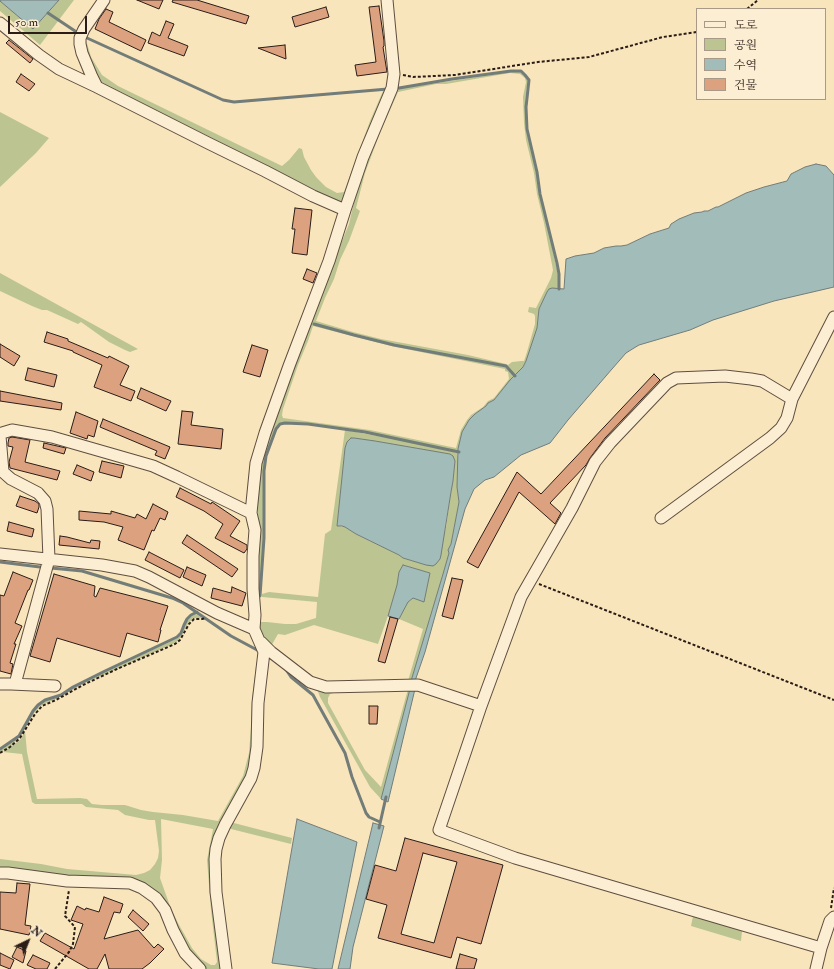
<!DOCTYPE html>
<meta charset="utf-8">
<style>
body{margin:0}
#map{position:relative;width:834px;height:969px;overflow:hidden;background:#f9e5bb;font-family:"IM FELL Double Pica","Noto Serif KR",serif}
canvas{display:block}
.legend{position:absolute;left:696px;top:8px;width:130px;height:92px;box-sizing:border-box;background:#fbeed3;border:1px solid #a79a88;margin:0;padding:5px 7px;list-style:none;font-size:12px;color:#2a1c17}
.legend li{display:flex;align-items:center;gap:8px;height:20px}
.legend b{width:20px;border:1px solid #a79a88}
.north{position:absolute;left:8px;top:921px;width:40px;height:40px;-webkit-text-stroke:3px #fbeed3;paint-order:stroke;rotate:43deg;font-size:11px;font-weight:700;line-height:16px;text-align:center;color:#2a1c17}
.north::after{content:'';display:block;margin:auto;width:14px;height:18px;background:#2a1c17;clip-path:polygon(50% 0,100% 100%,50% 72%,0 100%)}
.scale{position:absolute;left:8px;top:16px;width:79px;height:18px;box-sizing:border-box;border:2px solid #2a1c17;border-top:0;padding-left:5px;font-size:12px;line-height:14px;white-space:nowrap;color:#2a1c17;-webkit-text-stroke:3px #fbeed3;paint-order:stroke}
</style>
<div id="map">
<canvas width="834" height="969"></canvas>
<ul class="legend">
<li><b style="height:5px;background:#fbeed3"></b>도로</li>
<li><b style="height:11px;background:#bcc591"></b>공원</li>
<li><b style="height:11px;background:#a2bcba"></b>수역</li>
<li><b style="height:11px;background:#dca280"></b>건물</li>
</ul>
<div class="north">N</div>
<div class="scale">50 m</div>
</div>
<script>
const context = document.querySelector('canvas').getContext('2d');
context.lineJoin = 'round';
function fill(path, color) {
  context.fillStyle = color;
  context.fill(path, 'evenodd');
}
function shape(rows) {
  const path = new Path2D();
  for (const r of rows) {
    path.moveTo(r[0], r[1]);
    for (let i = 2; i < r.length; i += 2) path.lineTo(r[i], r[i + 1]);
  }
  return path;
}
function stroke(path, color, width, dash) {
  context.strokeStyle = color;
  context.lineWidth = width;
  context.lineCap = dash ? 'butt' : 'round';
  context.setLineDash(dash || []);
  context.stroke(path);
}
fill(shape([
 [59,0,74,0,40,45,0,11,0,1,33,29],
 [86,40,91,57,102,75,118,86,282,166,289,160,299,148,302,149,304,157,311,170,316,177,326,187,337,193,344,192,370,121,383,91,389,91,344,205,256,160,156,110,97,80,87,52],
 [511,72,521,72,528,80,526,93,525,107,526,129,536,172,539,194,548,228,558,274,558,289,549,289,547,292,539,309,537,328,526,361,523,367,515,375,506,366,394,344,313,323,313,324,379,342,505,367,514,376,494,400,486,406,475,414,469,420,462,432,458,451,365,431,308,423,284,422,279,423,275,429,265,456,263,471,263,538,261,575,260,595,257,595,259,525,257,504,259,464,319,297,349,224,356,193,364,169,396,89],
 [510,73,520,74,525,78,526,82,523,97,524,123,526,140,534,173,537,194,544,223,553,270,551,278,536,308,529,307,528,312,534,314,535,316,535,324,527,352,524,361,521,361,512,362,508,365,506,364,468,355,381,339,353,332,316,321,325,298,334,279,340,260,349,241,360,211,356,208,365,173,380,133,398,92,436,84,446,84],
 [313,326,391,346,505,369,505,371,508,372,509,379,494,398,488,401,483,407,471,415,467,420,461,430,456,448,370,430,283,418,282,415,283,409,298,365,308,341],
 [0,112,49,138,36,153,0,187],
 [0,273,138,349,130,352,125,350,109,342,81,322,78,324,47,310,42,310,32,306,0,291],
 [345,430,399,440,454,452,457,453,458,457,457,487,459,502,451,544,449,550,449,553,443,574,411,681,408,681,423,629,399,619,408,602,413,598,424,601,430,573,403,565,399,572,397,585,388,616,378,644,314,625,285,635,278,634,270,648,265,644,257,625,261,622,267,622,285,624,296,624,316,618,317,602,262,597,262,594,269,592,318,597,325,534,331,530],
 [354,438,450,454,455,461,453,481,451,492,446,527,436,564,433,565,426,565,403,558,399,555,356,534,345,527,337,526,345,448,347,442],
 [196,614,202,618,193,618,188,624,179,640,175,643,117,669,83,684,56,699,42,705,34,713,19,738,10,747,0,752,0,750,19,736,34,711,39,705,45,701,61,696,73,688,105,672,178,638,181,634,184,625,188,620,192,616],
 [259,654,252,760,211,871,220,969,204,969,197,962,153,890,69,876,0,869,0,859,41,864,67,869,136,875,144,873,150,870,155,864,158,858,159,851,155,820,149,820,125,815,118,810,86,807,82,804,35,804,32,802,22,754,3,752,16,743,21,739,25,731,27,752,37,799,80,798,87,799,92,804,102,805,125,805,141,810,153,812,183,815,218,821,243,776,249,753,251,727,252,698,256,666],
 [161,819,213,829,207,860,211,910,217,962,215,965,211,965,201,959,192,948,178,923,170,906,160,878,162,860],
 [317,689,343,690,330,694,328,698,328,703,365,770,381,787,408,689,410,689,381,799,370,787,320,697],
 [230,822,292,838,291,844,227,828],
 [693,916,742,931,741,941,691,926]
]), '#bcc591');
const water = shape([
 [0,0,59,0,33,29,0,1,0,0],
 [816,164,826,166,834,175,834,287,774,301,713,320,690,330,639,345,634,348,626,353,612,369,568,420,550,443,521,455,494,477,485,480,474,489,465,509,425,652,415,681,411,681,443,574,449,553,448,550,451,544,459,502,457,487,458,449,462,432,469,420,475,414,486,406,488,403,494,400,510,380,523,367,526,361,537,328,539,309,547,292,549,289,552,288,564,289,566,259,575,256,594,253,604,248,616,246,621,246,627,245,650,234,669,228,671,224,679,219,694,213,702,212,704,211,708,211,716,207,718,207,746,193,764,187,787,181,791,174,805,167,816,164],
 [351,438,354,438,375,441,450,454,453,456,455,461,453,481,451,492,441,555,440,559,436,564,433,566,426,565,403,558,399,555,356,534,345,527,342,526,337,526,345,448,347,442,351,438],
 [403,565,430,573,424,602,413,598,408,602,399,619,388,616,397,585,399,572,403,565],
 [410,689,415,689,388,802,381,799,410,689],
 [297,819,357,842,332,969,319,969,272,963,297,819],
 [373,823,384,826,353,947,350,969,338,969,373,823]
]);
fill(water, '#a2bcba');
stroke(water, '#727c79', 1);
stroke(shape([
 [48,13,78,33],
 [87,38,223,100,234,102,388,89],
 [399,88,452,79,511,71,521,71,525,75,529,80,526,107,527,129,537,172,540,194,557,263,559,274,559,289],
 [314,324,354,335,394,345,506,366,515,376],
 [0,562,40,567],
 [51,568,82,571,172,598,183,603,231,636,259,651],
 [258,596,260,596,264,538,264,471,266,456,276,429,280,424,285,423,308,424,365,432,459,452],
 [285,668,291,677,313,695,319,706,345,753,352,777,366,813,369,817,380,822],
 [0,749,19,736,33,711,38,705,45,700,61,695,73,687,105,671,177,637,181,633,184,625,187,619,191,615,197,612],
 [379,828,386,797]
]), '#727c79', 3);
const building = shape([
 [137,0,163,0,159,9,137,0],
 [173,0,197,0,249,16,246,24,172,2,173,0],
 [379,6,384,41,384,46,383,47,387,72,357,76,355,65,376,62,369,7,379,6],
 [326,7,329,17,295,27,292,17,326,7],
 [106,9,113,12,109,22,146,40,141,51,95,29,99,19,106,9],
 [166,21,174,24,168,38,188,46,184,56,148,43,152,32,160,36,166,21],
 [9,40,33,59,30,63,6,43,9,40],
 [285,45,286,59,258,48,285,45],
 [21,74,35,84,29,91,16,82,21,74],
 [295,208,312,210,307,255,292,253,295,229,292,229,295,208],
 [307,269,317,273,313,283,303,279,307,269],
 [47,332,68,339,68,341,108,358,109,356,129,366,120,385,135,391,131,401,94,387,102,365,73,352,73,351,44,342,47,332],
 [0,344,20,356,14,366,0,357,0,344],
 [252,345,268,350,260,377,243,372,252,345],
 [28,368,57,375,54,387,25,380,28,368],
 [654,374,660,380,605,438,590,458,586,465,550,503,561,513,555,524,519,492,478,568,467,562,517,472,541,494,654,374],
 [141,388,171,401,166,411,137,398,141,388],
 [0,391,62,403,61,410,0,401,0,391],
 [182,411,193,412,191,425,223,429,221,449,178,444,182,411],
 [76,412,98,421,94,437,88,435,87,439,70,433,76,412],
 [103,419,170,447,165,459,155,455,157,451,100,427,103,419],
 [12,437,30,440,25,462,60,471,57,480,10,468,9,462,13,447,8,446,8,443,9,438,12,437],
 [44,443,66,448,64,454,43,448,44,443],
 [102,461,124,466,121,478,99,472,102,461],
 [77,465,94,472,91,481,73,474,77,465],
 [180,488,211,504,212,502,240,521,230,536,247,545,247,549,244,553,215,538,223,524,204,511,176,497,180,488],
 [20,496,35,501,39,504,39,507,37,513,16,506,20,496],
 [153,504,168,512,165,520,160,518,154,531,152,530,144,550,118,540,123,527,104,522,79,520,79,511,111,514,111,511,135,518,137,514,146,519,153,504],
 [9,522,34,529,32,537,7,531,9,522],
 [187,535,238,569,232,577,182,543,187,535],
 [60,536,67,537,90,543,91,540,100,541,99,549,59,545,60,536],
 [149,552,184,570,180,578,145,560,149,552],
 [187,567,206,575,202,586,183,577,187,567],
 [13,572,33,580,29,590,28,590,15,623,22,626,14,644,16,644,10,663,13,664,11,674,0,671,0,595,4,596,13,572],
 [54,574,95,586,94,596,96,597,100,588,147,600,168,606,160,630,161,630,158,642,127,633,120,657,57,638,50,662,30,656,54,574],
 [452,578,463,580,453,619,442,616,452,578],
 [232,587,246,593,242,606,211,598,213,588,231,593,232,587],
 [390,617,398,619,385,663,378,661,390,617],
 [369,706,378,706,377,724,369,724,369,706],
 [405,838,503,865,481,944,457,937,451,958,378,938,387,905,366,899,375,865,396,871,405,838],
 [423,853,457,862,434,943,401,934,423,853],
 [17,883,30,884,25,925,31,926,29,935,0,929,0,892,16,893,17,883],
 [104,897,123,904,120,913,114,912,104,939,138,930,154,948,158,944,164,949,150,963,142,969,109,969,105,954,97,969,89,969,40,941,45,933,74,949,83,924,71,920,77,906,85,910,86,908,99,912,104,897],
 [133,910,149,924,143,931,128,917,133,910],
 [17,947,26,951,23,963,12,957,17,947],
 [0,953,14,960,10,969,0,965,0,953],
 [460,954,477,959,474,969,456,969,460,954],
 [33,955,50,963,47,969,36,969,27,965,33,955]
]);
fill(building, '#dca280');
stroke(building, '#2a1c17', 1);
const minor = shape([
 [0,23,39,55,59,69,97,87,208,143,265,171,313,196,345,210],
 [97,87,92,77,82,53,80,44,80,38,84,29,104,0],
 [792,399,762,381,751,379,725,376,676,378,667,383,610,443,595,462,572,508,521,597,481,706,439,830,515,858,821,948],
 [661,518,770,438,781,428,787,418,792,399,834,317],
 [0,554,102,565,135,571,149,577,217,613,254,629],
 [261,642,271,652,310,682,326,687,418,685,481,706],
 [0,684,11,684,55,686],
 [15,684,49,559,47,509,45,501,38,493,11,479,3,472,0,436,2,433,12,430,52,437,153,466,177,477,251,513],
 [0,873,8,873,67,881,130,883,142,888,156,898,165,910,173,930,185,953,200,969],
 [226,969,216,892,215,859,216,849,219,838,225,825,246,787,251,778,254,768,257,747,258,703,264,652,254,629,255,615,253,589,253,556,255,530,251,513,256,463,265,433,289,366,329,261,345,210,363,157,392,88,394,74,387,0],
 [816,969,821,948,830,921,834,917]
]);
stroke(minor, '#5e4e40', 13);
stroke(shape([
 [747,9,758,0],
 [403,75,413,77,455,75,538,62,589,57,663,37,697,32],
 [539,584,834,700],
 [0,753,10,747,20,738,35,714,42,706,56,700,83,685,117,669,175,644,180,640,189,624,194,619,202,619,206,618],
 [831,908,834,888],
 [55,969,69,952,73,944,75,927,65,916,69,890]
]), '#2a1c17', 2, [3, 2]);
stroke(minor, '#fbeed3', 11);
</script>
